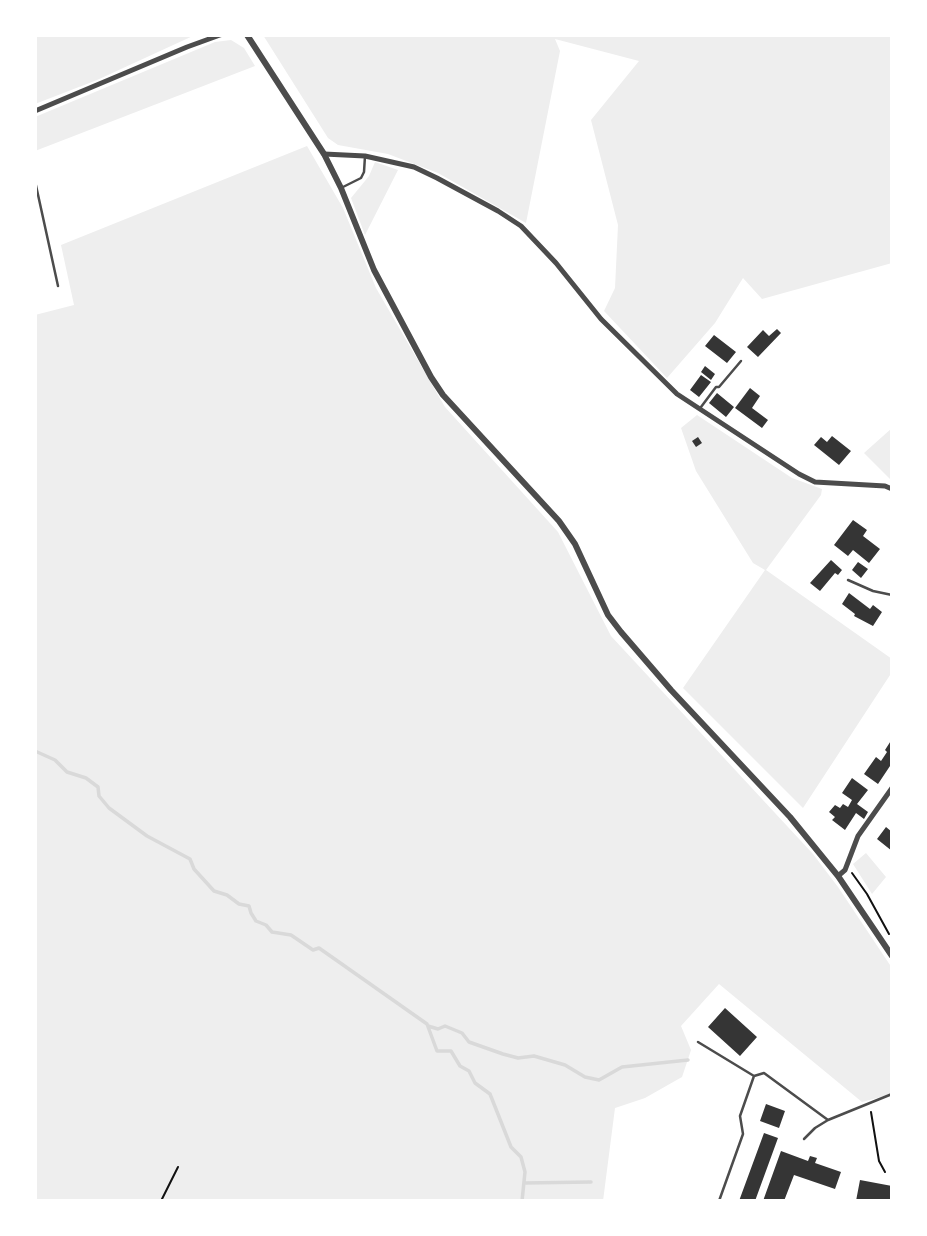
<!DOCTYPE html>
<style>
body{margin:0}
#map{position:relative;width:927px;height:1236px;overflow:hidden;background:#fff;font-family:Montserrat,sans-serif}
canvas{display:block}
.frame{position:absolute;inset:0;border:37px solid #fff;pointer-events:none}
</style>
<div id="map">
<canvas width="927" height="1236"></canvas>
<div class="frame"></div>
</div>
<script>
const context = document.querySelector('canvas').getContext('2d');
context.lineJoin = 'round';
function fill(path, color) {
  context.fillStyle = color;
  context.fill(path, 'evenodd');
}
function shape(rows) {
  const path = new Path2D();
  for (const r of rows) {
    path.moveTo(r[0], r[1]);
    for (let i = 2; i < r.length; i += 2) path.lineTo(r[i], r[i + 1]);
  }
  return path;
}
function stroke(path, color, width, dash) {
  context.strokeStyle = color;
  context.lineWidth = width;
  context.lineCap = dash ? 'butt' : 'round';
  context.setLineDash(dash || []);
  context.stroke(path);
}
fill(shape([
 [35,35,195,35,97,80,35,104],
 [263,35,892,35,892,263,762,299,743,278,715,323,667,378,604,311,615,288,618,225,591,120,639,61,555,39,560,51,526,223,438,173,388,154,338,145,328,138],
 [231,40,244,48,255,66,35,151,35,117,215,42],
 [307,146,343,208,376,288,445,407,558,532,611,636,813,854,838,887,892,968,892,1094,862,1102,719,984,681,1026,691,1050,682,1077,645,1098,615,1108,603,1201,35,1201,35,315,74,305,61,245],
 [375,162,398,170,365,235,351,198,369,176],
 [697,415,792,478,822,489,821,495,766,570,892,659,892,672,803,808,683,688,765,570,753,563,696,471,681,428],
 [892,428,892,481,864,453],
 [866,853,886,877,872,894,853,864]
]), '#eee');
stroke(shape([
 [35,751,55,760,67,772,86,778,98,787,99,796,109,808,147,836,190,859,194,869,214,891,227,895,239,904,249,906,251,913,256,921,266,925,272,932,291,935,313,950,319,948,427,1024,437,1051,451,1051,460,1066,469,1071,475,1083,490,1094,511,1147,521,1157,525,1172,522,1201],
 [428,1026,438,1029,445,1026,462,1033,469,1042,503,1054,518,1058,534,1056,565,1065,585,1077,599,1080,622,1067,688,1060],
 [524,1183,591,1182]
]), '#d9d9d9', 3.5);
fill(shape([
 [777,329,781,333,758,357,747,347,763,330,769,336],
 [714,335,736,352,727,363,705,346],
 [705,366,715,374,711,380,701,372],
 [701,375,711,382,699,397,690,390],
 [750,388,760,396,752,408,768,420,762,428,735,408],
 [717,393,734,407,726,417,709,403],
 [832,436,851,451,839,465,814,445,821,437,827,442],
 [698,437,702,443,696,447,692,441],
 [853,520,867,530,863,536,880,549,869,563,853,550,848,556,834,545],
 [831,560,842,570,838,575,835,573,820,591,810,583],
 [858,562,868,569,861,578,852,570],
 [849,593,870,609,873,605,882,612,873,626,854,616,855,614,842,604],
 [892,739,892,763,878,784,864,774,876,757,881,761,887,752,885,750],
 [852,778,868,790,857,804,868,812,864,819,856,813,845,830,832,820,835,817,829,812,835,805,840,808,843,804,848,807,852,800,842,793],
 [886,827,892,832,892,851,877,839],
 [725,1008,757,1037,740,1056,708,1027],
 [766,1104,785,1111,779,1128,760,1121],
 [764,1133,778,1138,755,1201,739,1201],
 [781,1151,808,1161,810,1156,817,1158,815,1163,841,1172,835,1189,794,1175,784,1201,763,1201],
 [860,1180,892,1186,892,1201,856,1201]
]), '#353535');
stroke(shape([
 [852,873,867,894,889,934],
 [871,1112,879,1161,885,1172],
 [161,1201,178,1167]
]), '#111', 2);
stroke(shape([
 [35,181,58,286],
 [341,188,361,178,364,172,365,156],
 [701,407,716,387,719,387,741,361],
 [848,580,873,591,892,595],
 [698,1042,754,1076],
 [804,1139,815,1128,828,1120,892,1094],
 [719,1201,743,1134,740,1116,754,1076,764,1073,828,1120]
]), '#4c4c4c', 2.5);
stroke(shape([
 [35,111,187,47,220,35],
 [324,154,365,156,414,167,437,178,498,211,521,226,556,263,601,319,677,394,799,474,815,482,885,486,892,489],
 [838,876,845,870,858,836,892,788]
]), '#4c4c4c', 5);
stroke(shape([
 [247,35,324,154,341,188,374,270,431,377,443,395,559,521,575,544,608,615,621,632,671,690,790,817,838,876,892,956]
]), '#4c4c4c', 6);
</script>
